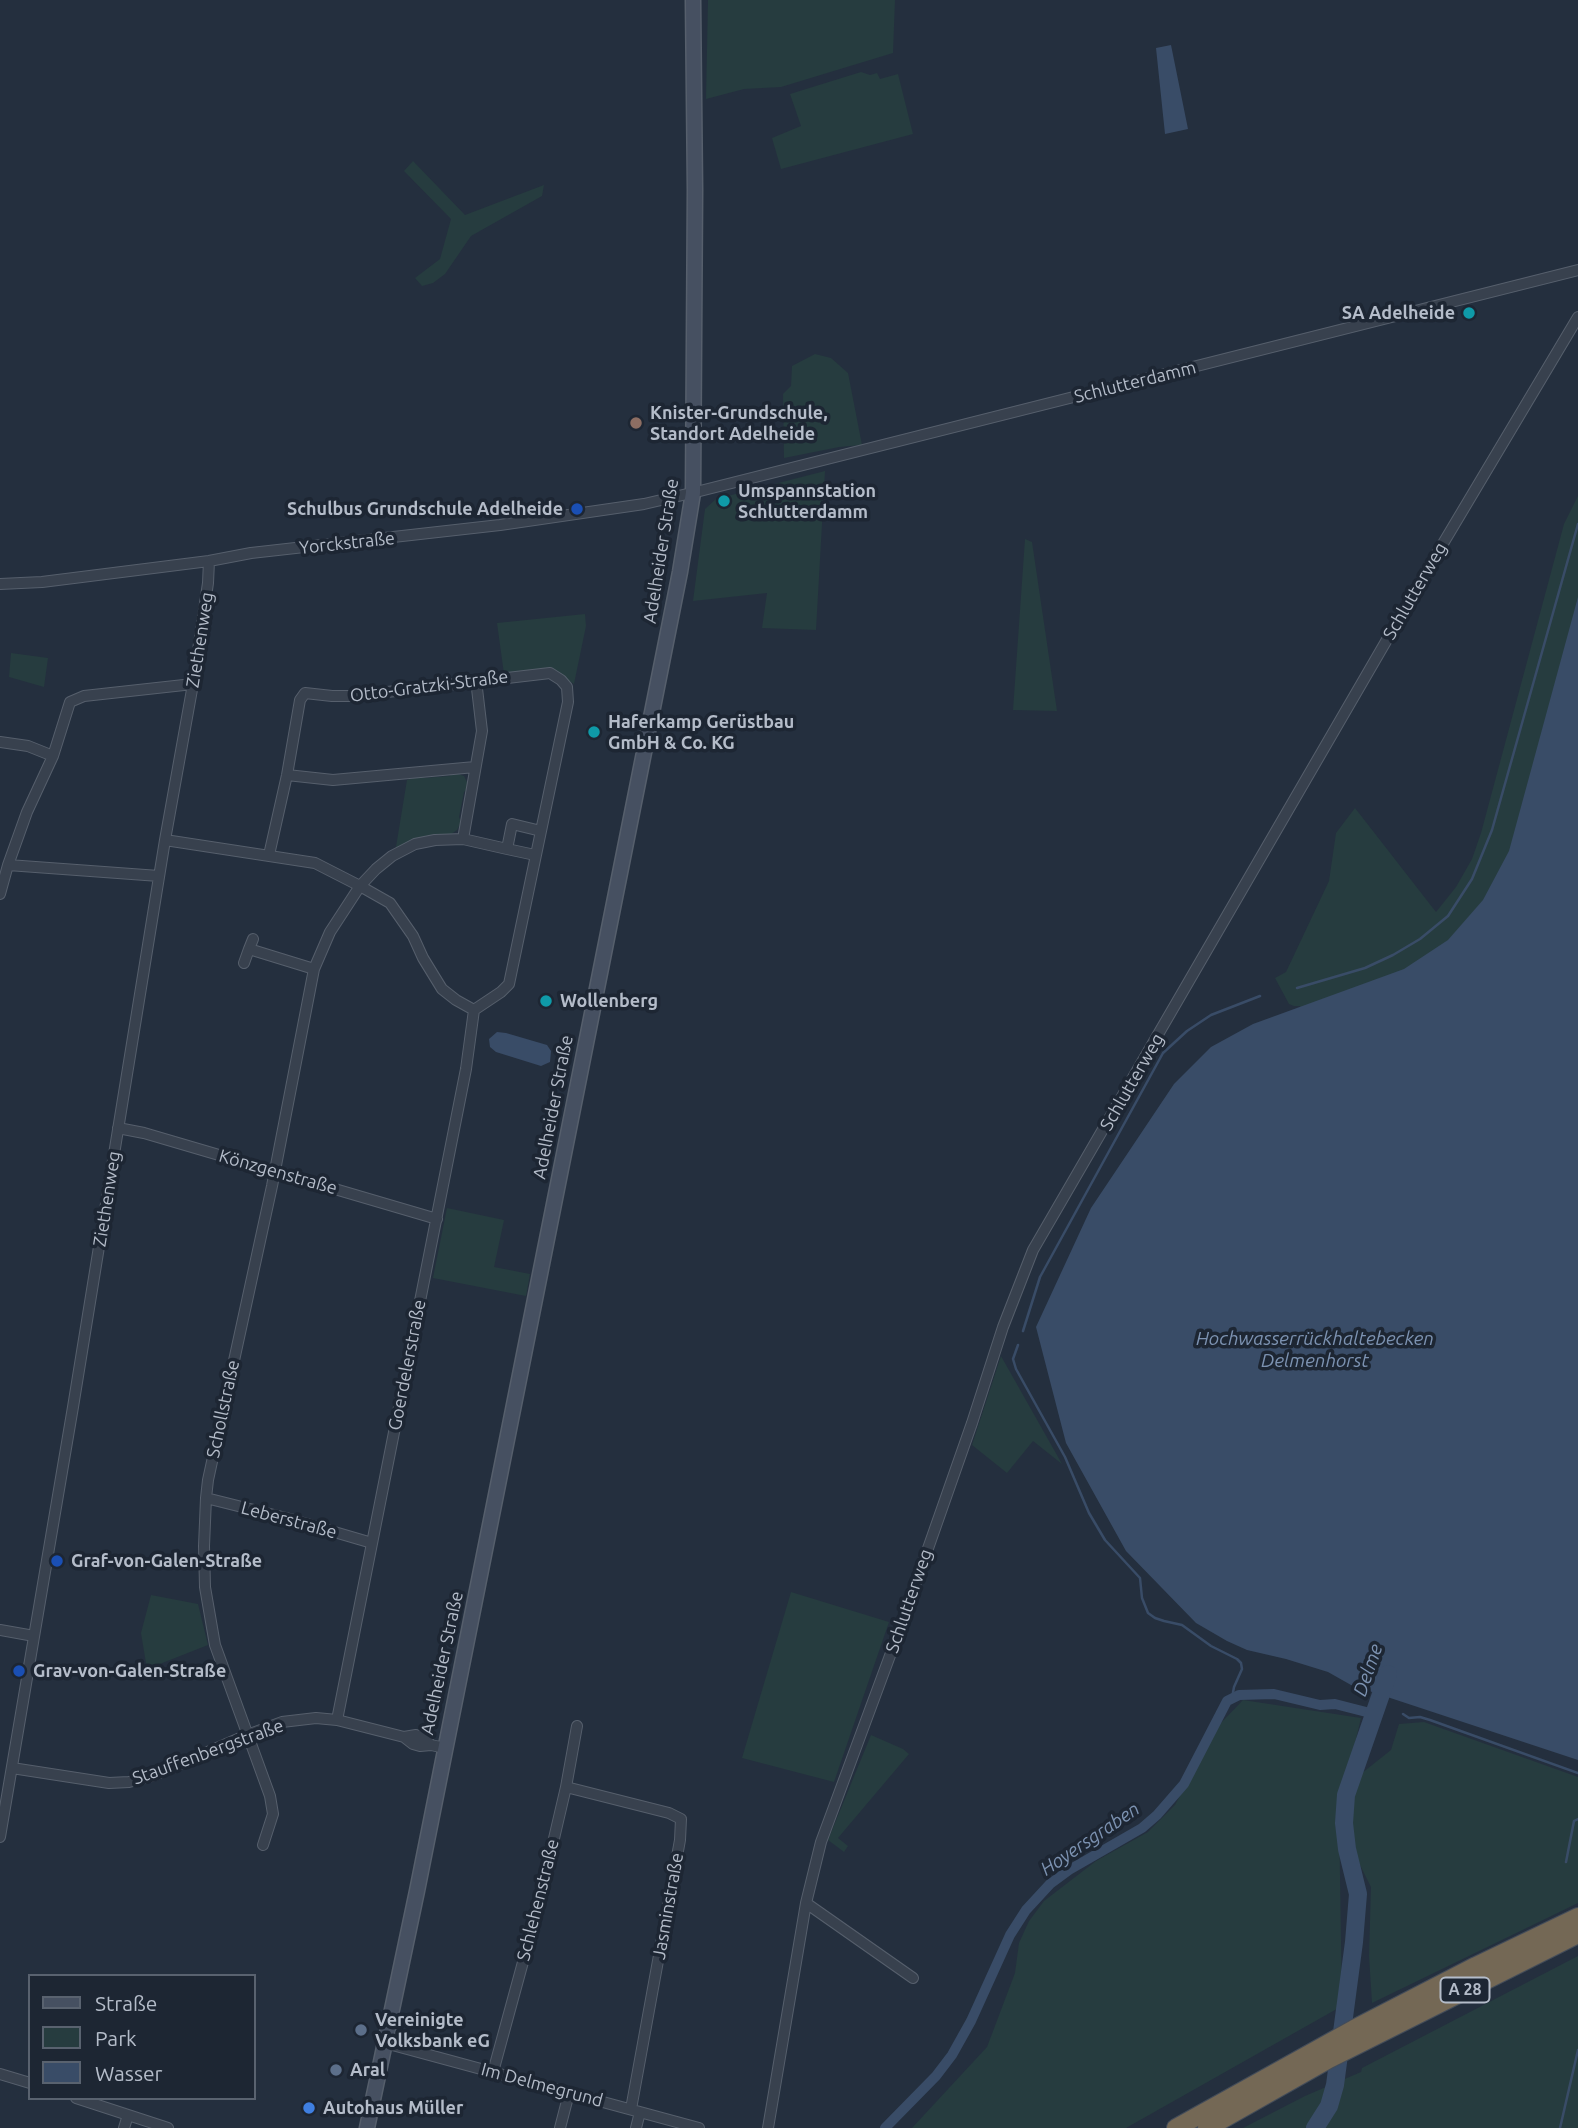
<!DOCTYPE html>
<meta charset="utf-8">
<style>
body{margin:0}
#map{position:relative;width:1578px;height:2128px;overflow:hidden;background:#242f3e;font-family:Ubuntu,sans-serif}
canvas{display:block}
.legend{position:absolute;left:28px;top:1974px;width:228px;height:126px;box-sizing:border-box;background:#1d2633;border:2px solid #59626f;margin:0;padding:9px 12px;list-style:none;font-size:21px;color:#b4bcc9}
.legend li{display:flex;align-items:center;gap:14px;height:35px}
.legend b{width:35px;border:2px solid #59626f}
</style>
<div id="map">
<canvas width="1578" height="2128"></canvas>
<ul class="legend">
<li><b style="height:9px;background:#465061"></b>Straße</li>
<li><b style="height:19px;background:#263c3f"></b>Park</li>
<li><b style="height:19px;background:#394c67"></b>Wasser</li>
</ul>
</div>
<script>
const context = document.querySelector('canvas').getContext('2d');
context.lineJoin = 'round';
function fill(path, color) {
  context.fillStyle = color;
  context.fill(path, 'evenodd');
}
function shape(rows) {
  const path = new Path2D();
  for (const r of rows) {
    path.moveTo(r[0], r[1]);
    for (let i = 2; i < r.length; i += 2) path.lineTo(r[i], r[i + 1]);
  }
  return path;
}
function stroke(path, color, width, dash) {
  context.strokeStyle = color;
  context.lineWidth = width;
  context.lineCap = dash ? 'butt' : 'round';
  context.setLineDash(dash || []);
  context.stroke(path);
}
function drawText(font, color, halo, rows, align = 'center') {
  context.font = font + ' Ubuntu,sans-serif';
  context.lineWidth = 7;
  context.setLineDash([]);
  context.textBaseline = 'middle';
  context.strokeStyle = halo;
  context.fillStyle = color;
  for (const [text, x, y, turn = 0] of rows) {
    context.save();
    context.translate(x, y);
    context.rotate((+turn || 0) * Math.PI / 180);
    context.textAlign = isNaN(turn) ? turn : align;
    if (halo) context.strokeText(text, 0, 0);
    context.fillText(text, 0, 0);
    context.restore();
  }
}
fill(shape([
 [708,0,895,0,893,53,781,87,744,89,706,99],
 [861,72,870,75,877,73,880,79,898,74,913,134,781,169,772,138,801,126,790,94],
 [413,161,465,215,544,185,542,196,471,236,445,274,433,283,422,286,415,278,440,259,451,219,404,171],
 [815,354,831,358,848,373,862,445,839,447,784,458,783,394,791,386,792,366],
 [825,471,816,630,762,628,767,593,693,601,705,509,716,499],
 [1578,496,1578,1228,1306,1018,1300,1006,1294,1006,1289,1004,1275,978,1286,972,1329,881,1336,833,1355,808,1436,912,1456,887,1472,859,1481,833,1564,524],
 [1025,539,1032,542,1057,711,1013,710],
 [585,614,586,626,574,684,551,670,504,674,497,623],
 [11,653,48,658,44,687,9,677],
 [453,772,464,776,467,782,467,789,464,792,459,817,461,822,457,830,447,837,433,839,429,836,416,840,395,853,407,780,421,775,424,778,450,776],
 [447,1208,504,1220,494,1267,530,1274,526,1296,433,1278],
 [1001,1356,1062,1464,1033,1441,1007,1473,972,1445],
 [791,1592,889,1622,834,1782,742,1758],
 [151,1595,198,1604,208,1645,147,1669,141,1633],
 [1243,1700,1361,1718,1339,1810,1342,2006,1126,2128,912,2128,987,2047,1015,1973,1019,1943,1029,1921,1044,1901,1096,1861,1148,1832,1175,1805,1218,1726],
 [1424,1722,1578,1777,1578,1903,1372,2003,1369,1956,1371,1887,1352,1849,1351,1808,1357,1777,1391,1750,1399,1724],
 [871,1735,903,1749,909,1754,838,1838,848,1846,844,1852,828,1840],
 [1578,1956,1578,2128,1243,2128,1305,2096,1361,2072,1362,2068]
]), '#263c3f');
fill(shape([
 [1171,45,1188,129,1165,134,1156,48],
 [1578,597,1578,1760,1351,1685,1328,1672,1286,1659,1247,1650,1227,1641,1196,1623,1126,1551,1066,1443,1036,1327,1091,1208,1174,1084,1211,1047,1253,1024,1404,969,1448,940,1483,900,1509,851],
 [497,1032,506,1033,547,1045,551,1051,550,1062,541,1066,496,1052,490,1047,489,1039]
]), '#394c67');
stroke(shape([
 [1297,988,1365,968,1393,955,1420,939,1448,916,1472,879,1492,830,1578,524],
 [1023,1331,1040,1277,1163,1053,1187,1031,1211,1015,1260,996],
 [1018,1345,1013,1359,1016,1369,1065,1457,1089,1513,1105,1540,1140,1578,1142,1598,1148,1613,1155,1618,1164,1621,1182,1625,1211,1646,1237,1659,1241,1663,1242,1669,1234,1687,1232,1698],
 [1403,1714,1409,1718,1420,1717,1430,1720,1578,1773],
 [1566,1862,1574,1821,1578,1819],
 [1560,2128,1578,2050]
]), '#394c67', 2.5);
stroke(shape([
 [885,2128,936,2076,952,2055,971,2021,1010,1935,1026,1910,1050,1884,1069,1870,1142,1828,1157,1815,1184,1784,1227,1701,1239,1695,1274,1694,1320,1705,1335,1704,1374,1714]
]), '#394c67', 10);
stroke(shape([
 [1315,2128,1329,2106,1335,2085,1354,1942,1358,1894,1347,1849,1344,1823,1346,1795,1388,1674]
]), '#394c67', 18);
const street = shape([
 [0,584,42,582,209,561,251,553,500,525,644,504,700,491,1578,270],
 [0,742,28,746,53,756],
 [287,775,333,780,475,767],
 [463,839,482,731,476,680],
 [165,840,315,863,360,886,390,903,413,936,423,958,442,989,456,1000,474,1010,501,992,509,984,541,831,512,824,507,849,535,855],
 [269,855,287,775,300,700,305,693,332,696,353,696,550,673,561,680,567,687,568,702,541,831],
 [8,865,159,876],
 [0,894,8,865,27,812,53,756,70,702,84,696,193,684],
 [253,939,249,949,314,969],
 [244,963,249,949],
 [118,1128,144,1133,437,1219],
 [206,1498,290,1519,372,1543],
 [0,1630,34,1636],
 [337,1720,466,1069,474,1010],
 [404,1737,416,1735,423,1737,431,1745],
 [12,1768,109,1783,129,1782,152,1776,247,1735,282,1722,316,1718,337,1720,404,1737,413,1744,420,1746,431,1745,445,1748],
 [566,1787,669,1813,681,1819,680,1840,631,2109],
 [0,1837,73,1407,165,840,193,684,208,583,209,561],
 [263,1845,273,1814,270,1796,215,1645,205,1587,204,1546,206,1498,208,1480,272,1186,314,969,330,932,360,886,376,869,392,856,415,844,435,840,463,839,507,849],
 [806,1903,913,1978],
 [385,2043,699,2128],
 [493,2072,538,1907,566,1787,577,1726],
 [0,2074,30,2083],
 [76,2098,168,2128],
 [124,2128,128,2115],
 [560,2128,569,2093],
 [636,2128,640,2112],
 [768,2128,806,1903,821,1842,898,1634,972,1423,1003,1327,1033,1250,1432,562,1578,317]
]);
const secondary = shape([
 [367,2128,417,1891,680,572,693,493,695,190,693,0]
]);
const highway = shape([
 [1176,2128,1354,2029,1476,1966,1578,1917],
 [1207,2128,1329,2059,1578,1934]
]);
stroke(street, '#565f6c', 12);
stroke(secondary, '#565f6c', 17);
stroke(highway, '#434c59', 20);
stroke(street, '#38414e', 10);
stroke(secondary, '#465061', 14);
stroke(highway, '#746855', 18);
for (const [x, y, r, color] of [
 [1469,313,7,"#0f9aa8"],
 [636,423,7,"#8d6e63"],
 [724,501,7,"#0f9aa8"],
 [577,509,7,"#1a4fb4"],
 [594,732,7,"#0f9aa8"],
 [546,1001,7,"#0f9aa8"],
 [57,1561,7,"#1a4fb4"],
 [19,1671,7,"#1a4fb4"],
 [361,2030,7,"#5c6f8a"],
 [336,2070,7,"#5c6f8a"],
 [309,2108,7,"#3f7fe0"]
]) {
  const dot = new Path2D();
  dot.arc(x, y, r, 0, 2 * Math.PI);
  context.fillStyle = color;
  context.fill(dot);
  stroke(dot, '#1d2633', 2.5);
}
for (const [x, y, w] of [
 [1465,1990,49]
]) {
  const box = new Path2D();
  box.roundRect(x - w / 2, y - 12.5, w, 25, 5);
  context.fillStyle = '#1d2633';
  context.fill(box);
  stroke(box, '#b4bcc9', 2);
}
drawText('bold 16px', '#b4bcc9', null, [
 ["A 28",1465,1990]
]);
drawText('bold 18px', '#b4bcc9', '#1d2633', [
 ["SA Adelheide",1455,313,"right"],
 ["Knister-Grundschule,",650,413],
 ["Standort Adelheide",650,434],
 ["Umspannstation",738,491],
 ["Schlutterdamm",738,512],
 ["Schulbus Grundschule Adelheide",563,509,"right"],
 ["Haferkamp Gerüstbau",608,722],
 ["GmbH & Co. KG",608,743],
 ["Wollenberg",560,1001],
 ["Graf-von-Galen-Straße",71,1561],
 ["Grav-von-Galen-Straße",33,1671],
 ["Vereinigte",375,2020],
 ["Volksbank eG",375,2041],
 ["Aral",350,2070],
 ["Autohaus Müller",323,2108]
], 'left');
drawText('18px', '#b4bcc9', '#1d2633', [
 ["Schlutterdamm",1135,382,-14],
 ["Yorckstraße",347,543,-6],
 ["Adelheider Straße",661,551,-81],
 ["Schlutterweg",1415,591,-60],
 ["Ziethenweg",200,640,-81],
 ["Otto-Gratzki-Straße",429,686,-7],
 ["Schlutterweg",1132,1082,-60],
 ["Adelheider Straße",553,1107,-79],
 ["Könzgenstraße",278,1172,16],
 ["Ziethenweg",107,1199,-81],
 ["Goerdelerstraße",407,1365,-79],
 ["Schollstraße",223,1409,-78],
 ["Leberstraße",289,1520,15],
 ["Schlutterweg",909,1601,-71],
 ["Adelheider Straße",442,1663,-78],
 ["Stauffenbergstraße",208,1752,-20],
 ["Schlehenstraße",538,1900,-76],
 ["Jasminstraße",668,1906,-80],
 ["Im Delmegrund",542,2085,15]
]);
drawText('italic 19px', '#7c92b1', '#1d2633', [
 ["Hochwasserrückhaltebecken",1315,1339],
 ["Delmenhorst",1315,1361],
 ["Delme",1368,1670,-71],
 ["Hoyersgraben",1090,1839,-34]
]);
</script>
